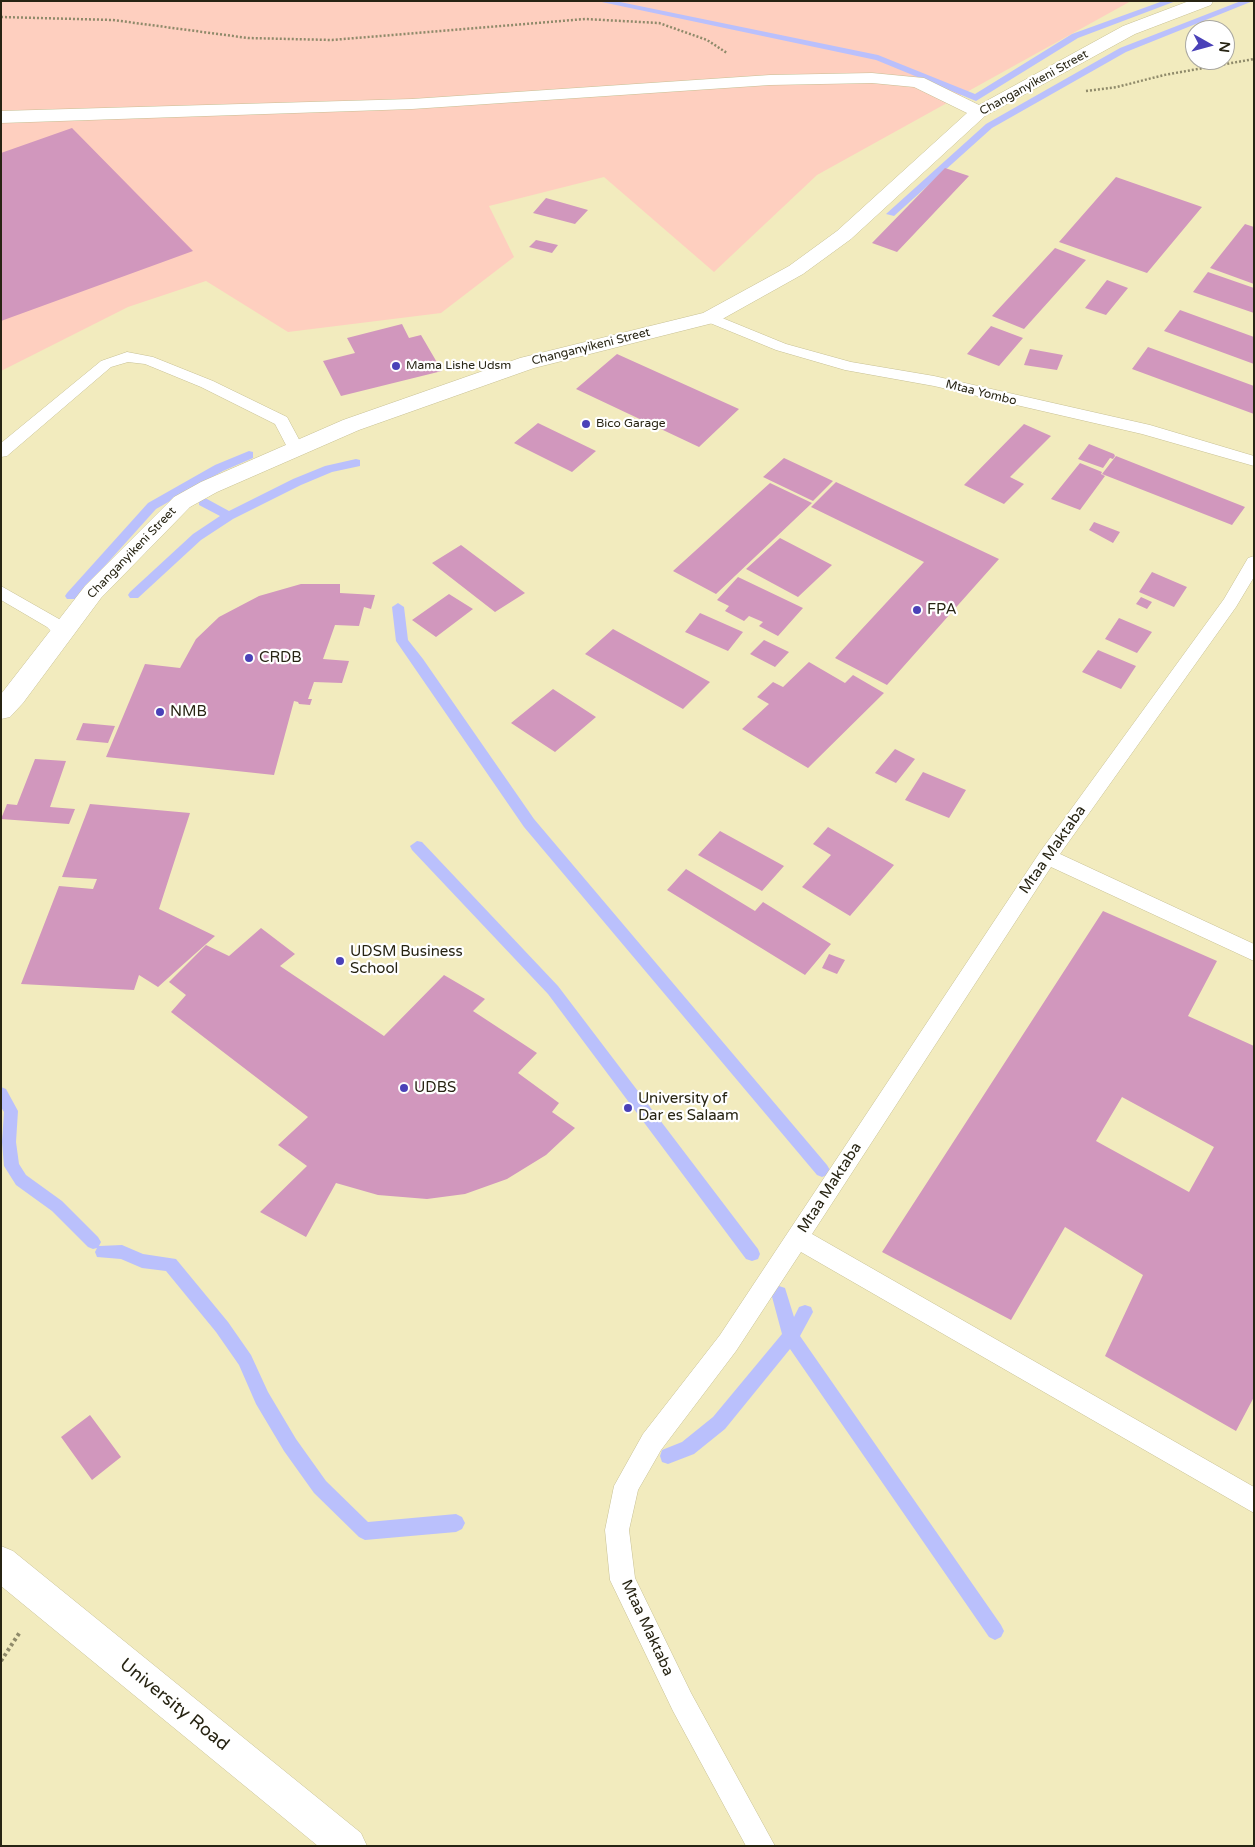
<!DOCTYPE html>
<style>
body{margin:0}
#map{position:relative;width:1255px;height:1847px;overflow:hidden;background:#f2ebbe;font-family:"Varela Round",sans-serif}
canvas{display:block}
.frame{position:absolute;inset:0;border:2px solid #272413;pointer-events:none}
.north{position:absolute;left:1185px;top:20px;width:50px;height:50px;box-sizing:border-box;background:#fff;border:1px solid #a9a7a1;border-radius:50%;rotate:97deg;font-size:14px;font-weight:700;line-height:20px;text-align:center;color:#272413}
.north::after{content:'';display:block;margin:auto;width:18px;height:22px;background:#4a41b8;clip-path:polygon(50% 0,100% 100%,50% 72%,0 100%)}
</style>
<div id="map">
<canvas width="1255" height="1847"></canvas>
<div class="frame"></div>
<div class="north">N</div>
</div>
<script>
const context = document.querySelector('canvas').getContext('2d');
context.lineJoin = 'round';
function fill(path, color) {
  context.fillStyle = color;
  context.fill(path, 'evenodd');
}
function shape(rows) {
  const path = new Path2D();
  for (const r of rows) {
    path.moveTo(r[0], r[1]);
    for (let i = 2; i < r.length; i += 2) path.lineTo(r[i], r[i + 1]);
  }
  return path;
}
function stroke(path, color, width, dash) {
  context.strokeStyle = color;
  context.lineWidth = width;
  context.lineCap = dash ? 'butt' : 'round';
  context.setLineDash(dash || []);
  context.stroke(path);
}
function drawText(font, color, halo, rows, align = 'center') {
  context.font = font + ' "Varela Round",sans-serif';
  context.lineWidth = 4.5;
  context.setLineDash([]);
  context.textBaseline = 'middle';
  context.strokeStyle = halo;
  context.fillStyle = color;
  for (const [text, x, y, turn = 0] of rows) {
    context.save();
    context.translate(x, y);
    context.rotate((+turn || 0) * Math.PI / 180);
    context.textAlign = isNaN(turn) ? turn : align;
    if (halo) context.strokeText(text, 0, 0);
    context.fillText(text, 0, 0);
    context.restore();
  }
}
fill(shape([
 [1,1,1131,1,817,175,714,272,604,177,489,206,514,257,441,313,288,332,206,281,128,307,1,371]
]), '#fecfbf');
fill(shape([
 [597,1,615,1,878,55,975,94,1072,34,1163,1,1176,1,1078,38,976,101,876,60,597,1],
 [1241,1,1253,1,1126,52,992,128,894,216,886,214,986,124,1120,48,1241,1],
 [249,451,253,452,253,458,223,471,156,509,75,599,67,599,65,596,67,593,148,503,215,465,249,451],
 [356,459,360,460,360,466,332,472,301,485,233,519,201,540,138,598,130,598,128,595,130,592,193,534,220,516,199,505,199,499,207,499,229,511,293,479,325,466,356,459],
 [398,603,404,607,408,640,423,659,534,819,827,1165,830,1170,827,1175,822,1177,817,1175,524,827,396,641,392,607,398,603],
 [417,841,422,842,558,986,758,1249,760,1254,758,1259,752,1261,746,1259,548,994,412,850,410,846,417,841],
 [1,1087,6,1089,18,1111,16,1142,19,1164,26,1175,62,1201,98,1237,101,1242,99,1246,122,1245,143,1254,176,1259,228,1322,251,1355,268,1392,296,1439,326,1481,368,1522,456,1514,462,1517,465,1523,462,1529,456,1532,365,1540,359,1537,314,1493,284,1451,256,1404,239,1365,216,1332,166,1271,142,1268,121,1259,97,1257,95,1252,97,1248,93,1249,88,1247,52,1211,16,1185,4,1166,2,1142,4,1112,1,1107,1,1087],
 [779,1286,785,1288,794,1317,799,1307,805,1305,811,1307,813,1312,800,1336,1001,1625,1004,1631,1001,1637,995,1640,989,1637,790,1349,725,1429,694,1454,668,1464,662,1462,660,1456,662,1450,682,1442,713,1417,782,1334,771,1293,773,1288,779,1286]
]), '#bac0fc');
fill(shape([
 [72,128,193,251,1,321,1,153],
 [945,168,969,176,897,252,872,243],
 [1116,177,1202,207,1147,273,1059,242],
 [546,198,588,210,575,224,533,213],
 [1245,224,1254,227,1254,284,1210,268],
 [536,240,558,245,552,253,529,247],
 [1055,248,1086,260,1024,329,992,316],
 [1208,272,1254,288,1254,313,1193,292],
 [1107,280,1128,288,1106,315,1085,308],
 [1180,310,1254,337,1254,364,1164,331],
 [402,324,409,338,421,335,442,371,341,396,323,361,355,353,347,338],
 [991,326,1023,338,999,366,967,354],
 [1148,347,1254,386,1254,414,1132,369],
 [1030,349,1063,355,1057,370,1024,365],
 [617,354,739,409,699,447,576,389],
 [538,423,596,451,572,472,514,443],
 [1024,424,1051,436,1010,477,1024,484,1004,504,964,485],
 [1089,444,1114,454,1115,456,1113,459,1110,458,1103,468,1078,459],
 [1116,456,1245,507,1232,525,1102,474],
 [784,458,833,481,813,501,763,477],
 [1080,463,1102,472,1101,474,1105,476,1080,510,1051,499],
 [836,482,999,559,887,685,835,658,924,562,811,507],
 [770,483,812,503,716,594,673,571],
 [1094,522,1120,532,1113,543,1089,530],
 [780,538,832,565,798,597,746,569],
 [461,545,525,593,495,612,432,563],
 [1152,572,1187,587,1174,607,1139,592],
 [738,577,803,608,778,636,759,626,763,622,749,616,744,621,725,611,729,606,717,600],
 [301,584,340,584,340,593,375,595,371,609,364,607,359,626,335,625,323,659,349,661,342,683,314,682,308,699,312,699,310,705,299,704,298,702,294,701,274,775,106,757,145,664,180,668,196,639,219,617,259,596],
 [449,594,473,609,436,637,412,620],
 [1141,597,1152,602,1147,609,1136,604],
 [700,613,743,632,728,651,685,632],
 [1119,618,1152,632,1137,653,1105,639],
 [613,629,710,682,683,709,585,654],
 [764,640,789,652,775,667,750,654],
 [1098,650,1136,666,1121,689,1082,672],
 [809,662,845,683,853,675,884,693,808,768,742,729,769,704,757,697,773,682,783,687],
 [553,689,596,717,555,752,511,723],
 [83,723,115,726,108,743,76,740],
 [895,749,915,759,896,783,875,773],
 [35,759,66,761,50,807,75,809,69,824,1,819,7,804,17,805],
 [923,772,966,790,949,818,905,800],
 [90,804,190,813,159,909,215,936,158,987,139,975,134,990,21,984,59,886,93,889,97,879,62,877],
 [828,827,894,865,850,916,802,887,831,855,813,844],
 [720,831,784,866,762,891,698,855],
 [686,869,755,911,763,902,831,944,805,975,667,890],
 [1103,911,1217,961,1188,1016,1254,1046,1254,1397,1236,1431,1105,1356,1143,1275,1065,1227,1011,1320,882,1252],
 [1122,1097,1214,1147,1189,1192,1096,1141],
 [261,928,295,954,280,966,384,1036,444,975,485,999,473,1011,537,1053,518,1073,559,1103,552,1112,575,1128,546,1155,507,1179,465,1194,427,1199,378,1195,336,1183,306,1237,260,1212,307,1166,278,1145,308,1117,171,1012,186,995,169,982,206,945,229,956],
 [829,954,845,960,837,974,822,968],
 [90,1415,121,1457,92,1480,61,1437]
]), '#d197bd');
const service = shape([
 [710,313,786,344,851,362,934,376,1150,425,1254,456,1254,466,1142,434,934,386,845,370,776,350,705,321,702,318,710,313],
 [127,352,153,357,213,381,287,417,302,445,301,451,299,455,293,456,287,455,285,451,286,445,275,424,201,387,145,364,128,362,111,367,7,456,1,457,1,443,101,361,127,352],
 [1254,556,1254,577,1236,607,1060,854,1254,944,1254,961,1051,867,812,1234,1254,1487,1254,1513,801,1252,736,1351,661,1450,638,1490,629,1530,635,1578,691,1693,775,1846,746,1846,673,1711,610,1580,605,1530,614,1486,643,1434,720,1335,1040,852,1224,599,1248,558,1254,556],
 [1,586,59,619,71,632,68,636,62,638,56,636,47,627,1,600,1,586]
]);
const minor = shape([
 [1189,1,1213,1,1211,5,1135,34,985,116,851,239,803,274,717,322,534,368,359,430,217,492,190,507,101,598,23,703,10,717,1,719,1,694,85,586,174,497,201,482,343,420,520,358,703,313,789,266,837,231,967,113,914,87,872,83,770,85,412,109,1,123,1,111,412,99,770,75,872,73,924,78,979,105,1123,26,1189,1]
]);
const tertiary = shape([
 [1,1546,13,1551,361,1833,367,1846,318,1846,1,1586,1,1546]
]);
stroke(service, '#c7c094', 1);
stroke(minor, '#c7c094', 1);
stroke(tertiary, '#c7c094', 1);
stroke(shape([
 [1,17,113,20,248,38,332,40,585,19,659,23,707,40,727,53],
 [1086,91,1117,87,1164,75,1254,59]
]), '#8f8a6a', 2.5, [2, 2]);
stroke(shape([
 [1,1661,20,1632]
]), '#8f8a6a', 4, [3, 3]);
fill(service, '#fff');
fill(minor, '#fff');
fill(tertiary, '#fff');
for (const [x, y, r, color] of [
 [396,366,5,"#4a41b8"],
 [586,424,5,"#4a41b8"],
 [917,610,5,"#4a41b8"],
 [249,658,5,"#4a41b8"],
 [160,712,5,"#4a41b8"],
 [340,961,5,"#4a41b8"],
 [404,1088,5,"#4a41b8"],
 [628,1108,5,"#4a41b8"]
]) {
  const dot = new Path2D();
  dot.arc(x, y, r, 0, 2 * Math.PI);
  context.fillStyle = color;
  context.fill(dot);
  stroke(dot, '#fff', 2);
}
drawText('12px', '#272413', '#fff', [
 ["Changanyikeni Street",1034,83,-29],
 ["Changanyikeni Street",591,347,-14],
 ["Mtaa Yombo",981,393,14],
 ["Changanyikeni Street",132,553,-46]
]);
drawText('12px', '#272413', '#fff', [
 ["Mama Lishe Udsm",406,366],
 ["Bico Garage",596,424]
], 'left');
drawText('15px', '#272413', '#fff', [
 ["FPA",927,610],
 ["CRDB",259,658],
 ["NMB",170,712],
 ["UDSM Business",350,952],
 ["School",350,969],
 ["UDBS",414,1088],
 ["University of",638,1099],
 ["Dar es Salaam",638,1116]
], 'left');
drawText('15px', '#272413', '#fff', [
 ["Mtaa Maktaba",1053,850,-55],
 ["Mtaa Maktaba",830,1188,-57],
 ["Mtaa Maktaba",647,1628,65]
]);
drawText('18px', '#272413', '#fff', [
 ["University Road",174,1705,39]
]);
</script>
